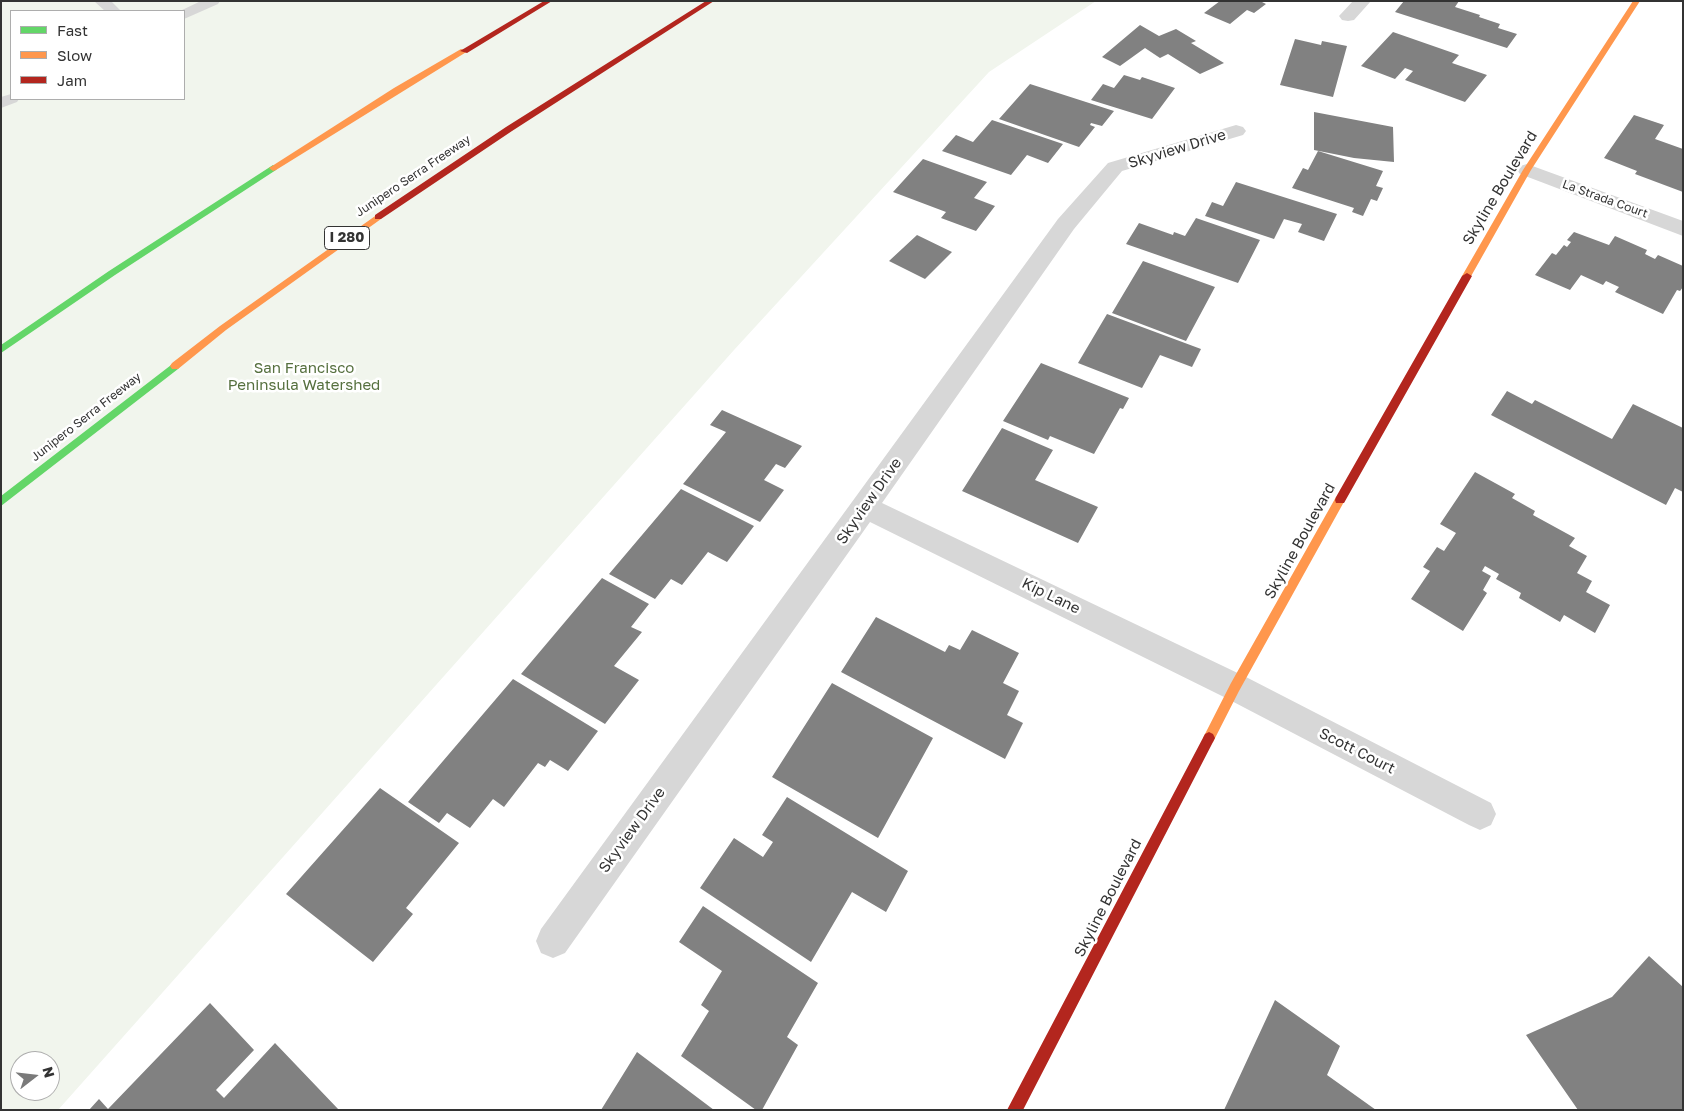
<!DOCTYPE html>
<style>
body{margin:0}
#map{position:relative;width:1684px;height:1111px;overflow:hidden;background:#fff;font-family:"Golos Text",sans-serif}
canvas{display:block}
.frame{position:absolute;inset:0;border:2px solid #333;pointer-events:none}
.legend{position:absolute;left:10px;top:10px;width:175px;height:90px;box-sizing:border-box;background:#fff;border:1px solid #adadad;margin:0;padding:6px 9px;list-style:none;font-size:15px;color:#333}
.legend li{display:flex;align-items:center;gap:10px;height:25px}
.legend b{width:25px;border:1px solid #adadad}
.north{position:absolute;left:10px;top:1051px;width:50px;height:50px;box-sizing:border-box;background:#fff;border:1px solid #adadad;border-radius:50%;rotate:74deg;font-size:14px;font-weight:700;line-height:20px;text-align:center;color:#333}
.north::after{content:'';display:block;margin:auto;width:18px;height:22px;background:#7a7a7a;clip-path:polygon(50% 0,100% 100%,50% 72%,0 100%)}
</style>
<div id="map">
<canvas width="1684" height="1111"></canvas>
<div class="frame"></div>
<ul class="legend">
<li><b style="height:6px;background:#63d668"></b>Fast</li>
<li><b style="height:6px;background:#ff974d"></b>Slow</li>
<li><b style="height:6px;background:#b3261e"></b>Jam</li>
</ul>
<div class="north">N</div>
</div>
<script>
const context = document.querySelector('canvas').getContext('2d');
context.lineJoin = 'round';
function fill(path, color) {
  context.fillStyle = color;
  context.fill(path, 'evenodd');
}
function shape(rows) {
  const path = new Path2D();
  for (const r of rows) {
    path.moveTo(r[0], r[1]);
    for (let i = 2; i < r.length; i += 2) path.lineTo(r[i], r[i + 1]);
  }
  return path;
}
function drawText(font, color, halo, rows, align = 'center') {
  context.font = font + ' "Golos Text",sans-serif';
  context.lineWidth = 5;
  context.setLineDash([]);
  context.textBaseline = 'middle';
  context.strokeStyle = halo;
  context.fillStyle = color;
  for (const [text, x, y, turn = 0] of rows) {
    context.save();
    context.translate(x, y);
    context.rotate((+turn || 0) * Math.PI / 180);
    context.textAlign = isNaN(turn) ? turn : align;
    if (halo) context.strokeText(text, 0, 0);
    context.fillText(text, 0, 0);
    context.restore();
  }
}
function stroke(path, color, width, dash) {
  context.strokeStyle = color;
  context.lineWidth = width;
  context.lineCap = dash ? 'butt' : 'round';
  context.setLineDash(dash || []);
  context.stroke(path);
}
fill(shape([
 [1,1,1096,1,989,72,734,350,58,1110,1,1110],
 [11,11,184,11,184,99,11,99],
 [20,1061,50,1061,50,1091,20,1091]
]), '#f1f5ed');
fill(shape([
 [1220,1,1260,1,1266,4,1254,13,1247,10,1230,24,1204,13],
 [1404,1,1459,1,1455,7,1480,15,1479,17,1500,24,1498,28,1517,34,1507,48,1395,12],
 [1140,25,1159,36,1176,29,1196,41,1191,43,1224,63,1200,74,1168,54,1160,58,1145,48,1120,66,1102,57],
 [1393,32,1459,55,1452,63,1487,75,1465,102,1405,80,1413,71,1405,68,1395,79,1361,66],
 [1295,39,1321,45,1322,41,1347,46,1333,97,1280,85],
 [1124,75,1140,80,1142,77,1175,88,1152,119,1091,100,1103,84,1114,88],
 [1030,84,1114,111,1102,126,1091,123,1090,125,1095,127,1079,147,999,119],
 [1314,112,1393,127,1394,162,1354,158,1314,150],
 [1634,115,1664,125,1655,139,1683,149,1683,192,1635,174,1637,171,1604,158],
 [992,120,1063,144,1048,163,1027,155,1011,175,942,151,956,135,973,142],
 [1318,151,1383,171,1376,186,1383,188,1377,201,1371,199,1363,216,1352,212,1354,208,1292,188,1303,168,1308,170],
 [923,159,987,182,974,198,995,206,976,231,941,218,946,212,893,192],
 [1236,182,1337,214,1324,241,1298,232,1302,224,1284,219,1274,239,1205,216,1212,202,1223,206],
 [1196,218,1260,240,1238,283,1126,244,1139,223,1173,235,1174,232,1185,236],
 [1574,232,1609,245,1615,236,1647,250,1645,254,1655,259,1658,255,1683,266,1683,287,1680,291,1677,290,1663,314,1615,292,1619,287,1606,281,1603,285,1581,275,1570,290,1535,275,1552,253,1556,255,1564,245,1567,247,1571,242,1567,240],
 [917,235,952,252,925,279,889,261],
 [1143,261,1215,287,1186,341,1112,313],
 [1107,314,1201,349,1192,367,1160,355,1142,388,1078,363],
 [1041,363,1129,398,1123,409,1120,408,1094,454,1050,436,1048,440,1003,421],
 [1507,391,1532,404,1535,400,1612,439,1633,404,1683,428,1683,492,1675,488,1666,505,1491,415],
 [722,410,802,446,785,468,776,464,764,480,784,490,760,522,683,484,726,432,710,425],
 [1002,428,1053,450,1035,480,1098,507,1078,543,962,491],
 [1475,472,1515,494,1512,498,1535,511,1533,515,1575,538,1569,546,1587,556,1577,573,1592,581,1586,592,1610,605,1595,633,1564,615,1560,622,1519,598,1521,593,1496,579,1499,574,1485,566,1482,571,1491,576,1483,590,1487,593,1463,631,1411,599,1430,571,1423,567,1437,547,1444,551,1456,533,1440,524],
 [681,489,754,526,727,562,708,552,682,585,671,579,655,599,609,574],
 [602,578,649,604,631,627,642,632,614,666,639,680,605,724,521,674],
 [876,617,945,652,949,645,960,650,972,630,1019,653,1003,683,1019,691,1007,715,1023,723,1005,759,841,672],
 [513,679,598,731,568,771,550,760,545,767,538,763,504,807,493,799,470,828,447,813,439,823,408,802],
 [832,683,933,738,878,838,772,777],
 [380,788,459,843,406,908,413,914,373,962,286,894],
 [787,797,908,871,886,912,852,892,811,962,700,888,734,838,763,857,773,842,762,835],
 [703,906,818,983,787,1037,798,1045,762,1110,756,1110,681,1056,709,1011,701,1005,722,971,679,942],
 [1649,956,1683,987,1683,1110,1578,1110,1526,1035,1612,997],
 [1275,1000,1340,1046,1327,1075,1376,1110,1224,1110],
 [210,1003,254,1050,216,1090,224,1098,275,1043,339,1110,89,1110,99,1099,108,1109],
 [637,1052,714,1110,601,1110]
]), '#818181');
fill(shape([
 [94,1,111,1,121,11,105,11,94,1],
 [201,1,220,1,218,4,184,19,184,11,180,11,201,1],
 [11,94,11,99,19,99,17,102,1,108,1,97,11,94]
]), '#d7d7d7');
fill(shape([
 [1353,1,1371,1,1354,20,1348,21,1342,20,1339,16,1353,1],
 [1236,125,1243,127,1246,131,1243,135,1122,171,1074,229,882,503,1246,677,1491,803,1496,814,1491,825,1480,830,1469,825,1224,697,870,522,565,953,553,958,541,953,536,941,541,929,1058,219,1108,163,1236,125],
 [1527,164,1683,221,1683,236,1520,174,1517,170,1520,166,1527,164]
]), '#d7d7d7');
fill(shape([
 [273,165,277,168,276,170,115,275,1,353,1,345,109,271,273,165],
 [175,362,180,366,178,369,1,506,1,496,175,362]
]), '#63d668');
fill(shape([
 [1633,1,1640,1,1531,170,1470,278,1464,278,1462,276,1523,170,1633,1],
 [461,49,468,51,276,170,273,171,269,168,394,88,461,49],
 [378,214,381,215,381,219,226,330,178,369,172,369,170,366,172,363,220,326,378,214],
 [1340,496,1344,497,1345,500,1239,691,1213,742,1209,744,1205,742,1203,738,1205,734,1231,683,1336,497,1340,496]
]), '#ff974d');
fill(shape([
 [544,1,552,1,467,53,460,51,544,1],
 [706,1,714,1,512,131,381,219,375,219,375,215,506,127,706,1],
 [1467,273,1472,276,1344,503,1336,503,1335,500,1336,497,1462,276,1467,273],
 [1209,732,1213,734,1215,738,1213,742,1023,1110,1007,1110,1205,734,1209,732]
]), '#b3261e');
drawText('12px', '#333', '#fff', [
 ["Junipero Serra Freeway",413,176,-34],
 ["La Strada Court",1605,199,20],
 ["Junipero Serra Freeway",86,417,-38]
]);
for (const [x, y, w] of [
 [347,238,45]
]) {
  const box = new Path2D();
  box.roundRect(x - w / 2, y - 11.5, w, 23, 4);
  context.fillStyle = '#fff';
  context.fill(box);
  stroke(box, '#333', 1);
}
drawText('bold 14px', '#333', null, [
 ["I 280",347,238]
]);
drawText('15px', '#333', '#fff', [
 ["Skyview Drive",1177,149,-17],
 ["Skyline Boulevard",1500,188,-59],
 ["Skyview Drive",869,501,-55],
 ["Skyline Boulevard",1300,541,-61],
 ["Kip Lane",1051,596,26],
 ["Scott Court",1357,751,27],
 ["Skyview Drive",632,830,-54],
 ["Skyline Boulevard",1108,898,-63]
]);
drawText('15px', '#56703f', '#fff', [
 ["San Francisco",304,368],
 ["Peninsula Watershed",304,385]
]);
</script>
